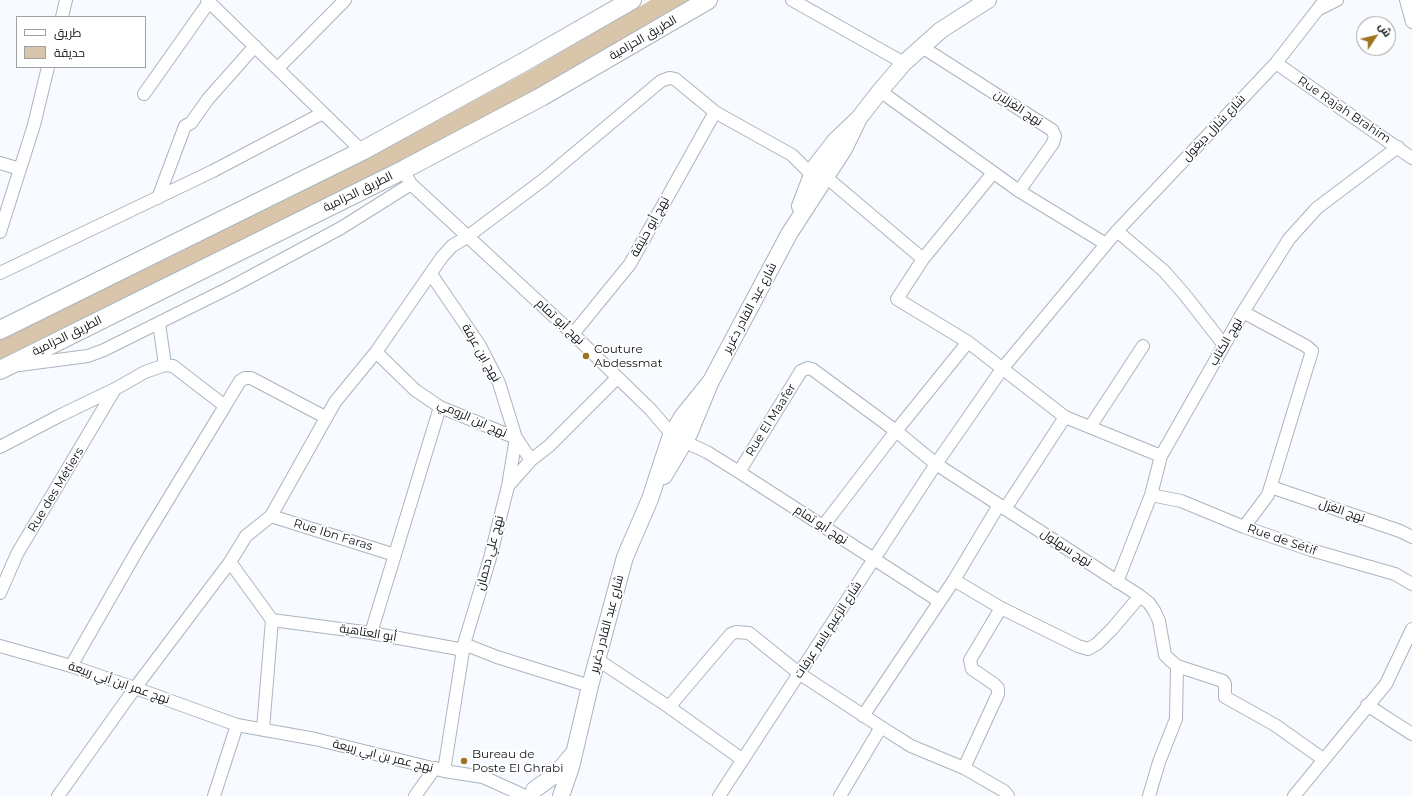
<!DOCTYPE html>
<meta charset="utf-8">
<style>
body{margin:0}
#map{position:relative;width:1412px;height:796px;overflow:hidden;background:#f7faff;font-family:Montserrat,Cairo,sans-serif}
canvas{display:block}
.legend{position:absolute;left:16px;top:16px;width:130px;height:52px;box-sizing:border-box;background:#fff;border:1px solid #a0a1a2;margin:0;padding:5px 7px;list-style:none;font-size:12px;color:#111417}
.legend li{display:flex;align-items:center;gap:8px;height:20px}
.legend b{width:20px;border:1px solid #a0a1a2}
.north{position:absolute;left:1356px;top:16px;width:40px;height:40px;box-sizing:border-box;background:#fff;border:1px solid #a0a1a2;border-radius:50%;rotate:55deg;font-size:11px;font-weight:700;line-height:16px;text-align:center;color:#111417}
.north::after{content:'';display:block;margin:auto;width:14px;height:18px;background:#9e7322;clip-path:polygon(50% 0,100% 100%,50% 72%,0 100%)}
</style>
<div id="map">
<canvas width="1412" height="796"></canvas>
<ul class="legend">
<li><b style="height:5px;background:#fff"></b>طريق</li>
<li><b style="height:11px;background:#d9c6aa"></b>حديقة</li>
</ul>
<div class="north">ش</div>
</div>
<script>
const context = document.querySelector('canvas').getContext('2d');
context.lineJoin = 'round';
function fill(path, color) {
  context.fillStyle = color;
  context.fill(path, 'evenodd');
}
function shape(rows) {
  const path = new Path2D();
  for (const r of rows) {
    path.moveTo(r[0], r[1]);
    for (let i = 2; i < r.length; i += 2) path.lineTo(r[i], r[i + 1]);
  }
  return path;
}
function stroke(path, color, width, dash) {
  context.strokeStyle = color;
  context.lineWidth = width;
  context.lineCap = dash ? 'butt' : 'round';
  context.setLineDash(dash || []);
  context.stroke(path);
}
function drawText(font, color, halo, rows, align = 'center') {
  context.font = font + ' Montserrat,Cairo,sans-serif';
  context.lineWidth = 3.5;
  context.setLineDash([]);
  context.textBaseline = 'middle';
  context.strokeStyle = halo;
  context.fillStyle = color;
  for (const [text, x, y, turn = 0] of rows) {
    context.save();
    context.translate(x, y);
    context.rotate((+turn || 0) * Math.PI / 180);
    context.textAlign = isNaN(turn) ? turn : align;
    if (halo) context.strokeText(text, 0, 0);
    context.fillText(text, 0, 0);
    context.restore();
  }
}
fill(shape([
 [651,0,691,0,538,89,399,162,0,359,0,340,391,146,527,72]
]), '#d9c6aa');
const minor = shape([
 [207,0,362,151],
 [792,0,904,63],
 [1406,0,1412,22],
 [1319,9,1337,0],
 [62,17,66,0],
 [922,47,1052,130,1055,136,1053,143,1019,191],
 [1276,63,1412,158],
 [278,68,345,0],
 [880,91,1019,191,1106,244],
 [144,94,209,2],
 [0,163,20,169],
 [403,170,411,184,573,334,651,410,674,437,707,452,739,472,939,601],
 [158,198,185,126,191,123,208,99,255,46],
 [1117,231,1164,271,1185,295,1224,345],
 [0,232,34,125,48,67],
 [0,273,213,171,323,113],
 [431,274,480,346,499,383,516,438,531,460],
 [1243,312,1306,346,1312,351,1268,495,1244,527],
 [159,323,165,365],
 [573,334,630,264,715,112],
 [968,342,897,299,923,259,993,173],
 [376,352,415,390,440,407,516,438],
 [19,365,88,356,104,350,233,286,341,228,411,184],
 [1090,427,1143,346],
 [0,447,61,415,115,389,145,372,165,365,173,366,225,406,240,381,245,378,251,378,325,417],
 [739,472,801,371,808,368,812,369,896,431,936,464,1140,596,1149,603,1155,612,1159,621,1165,655,1169,659,1177,666,1223,681,1225,684,1225,697,1275,725,1323,759],
 [508,486,516,438],
 [1271,487,1400,531,1412,537],
 [1151,495,1181,501,1244,527,1311,550,1395,574,1412,584],
 [1005,509,1065,417],
 [271,516,395,555],
 [823,526,896,431,968,342,1065,417,1161,456],
 [230,562,272,620,263,729],
 [954,580,1001,608,1078,646,1088,649,1097,644,1112,629,1140,596],
 [1117,582,1151,495,1161,456,1243,312,1289,239,1317,208,1398,147],
 [0,593,17,554,115,389],
 [272,620,371,633,464,650],
 [371,633,440,407],
 [464,644,497,657,590,686],
 [0,646,71,666,135,688,237,725,315,739,444,771,483,777,525,796],
 [598,660,669,707,743,760],
 [71,666,138,549,225,406],
 [1367,705,1412,734],
 [669,707,731,634,736,632,749,633,800,674,881,727,911,746,964,768,1004,791,1008,796],
 [863,716,954,580,999,505],
 [964,768,998,694,998,688,994,684,972,669,970,660,1001,608],
 [444,771,464,644,490,558,508,486,531,460,549,446,617,378],
 [58,796,135,688,230,562,246,536,271,516,335,402,376,352,442,257,452,246,467,237,543,180,661,81,669,78,675,79,715,112,792,155,811,174,819,177,826,177,923,259],
 [214,796,237,725],
 [415,796,435,768],
 [719,796,936,464,1002,369,1117,231,1276,63,1325,0],
 [840,796,881,727],
 [1149,796,1159,762,1176,719,1177,666],
 [1294,796,1386,684,1412,629]
]);
const major = shape([
 [800,206,815,167,835,141,859,118,880,91,904,63,941,30,988,0],
 [664,476,689,434,711,381,789,234,844,149,859,118],
 [534,790,556,774,573,754],
 [561,796,571,767,590,686,625,557,650,499,670,438,682,417,711,381]
]);
const highway = shape([
 [0,330,362,151,522,63,632,0],
 [0,370,403,170,541,97,708,0]
]);
stroke(minor, '#acb4be', 14);
stroke(major, '#acb4be', 18);
stroke(highway, '#acb4be', 20);
stroke(minor, '#fff', 12);
stroke(major, '#fff', 16);
stroke(highway, '#fff', 18);
for (const [x, y, r, color] of [
 [586,356,4,"#9e7322"],
 [464,761,4,"#9e7322"]
]) {
  const dot = new Path2D();
  dot.arc(x, y, r, 0, 2 * Math.PI);
  context.fillStyle = color;
  context.fill(dot);
  stroke(dot, '#fff', 1.5);
}
drawText('12px', '#111417', '#fff', [
 ["الطريق الحزامية",643,38,-30],
 ["نهج الغزلان",1018,108,33],
 ["Rue Rajah Brahim",1344,110,34],
 ["شارع شارل ديغول",1214,128,-47],
 ["الطريق الحزامية",358,192,-26],
 ["نهج أبو حنيفة",650,227,-61],
 ["شارع عبد القادر دغرير",750,308,-62],
 ["نهج أبو تمام",560,322,43],
 ["الطريق الحزامية",67,336,-26],
 ["نهج الكتاب",1226,342,-60],
 ["نهج ابن عرفة",481,353,60],
 ["نهج ابن الرومي",472,419,24],
 ["Rue El Maafer",771,420,-58],
 ["Rue des Métiers",56,490,-59],
 ["نهج الغزل",1342,511,19],
 ["نهج أبو تمام",821,525,33],
 ["Rue Ibn Faras",333,535,17],
 ["Rue de Sétif",1282,540,19],
 ["نهج سهلول",1066,548,33],
 ["نهج علي دحمان",490,553,-75],
 ["شارع عبد القادر دغرير",607,624,-75],
 ["شارع الزعيم ياسر عرفات",828,630,-57],
 ["أبو العتاهية",368,633,9],
 ["نهج عمر ابن أبي ربيعة",119,683,19],
 ["نهج عمر بن ابي ربيعة",383,756,14]
]);
drawText('12px', '#111417', '#fff', [
 ["Couture",594,349],
 ["Abdessmat",594,363],
 ["Bureau de",472,754],
 ["Poste El Ghrabi",472,768]
], 'left');
</script>
